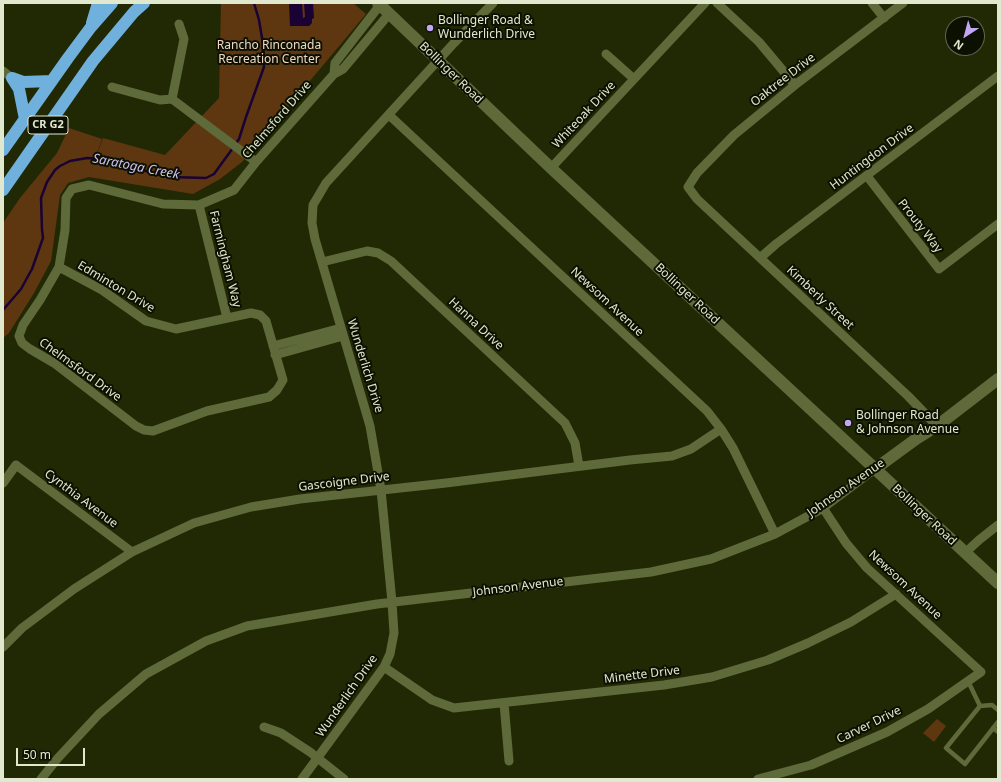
<!DOCTYPE html>
<style>
body{margin:0}
#map{position:relative;width:1001px;height:782px;overflow:hidden;background:#212904;font-family:"Noto Sans",sans-serif}
canvas{display:block}
.frame{position:absolute;inset:0;border:4px solid #e0e8cd;pointer-events:none}
.north{position:absolute;left:945px;top:16px;width:40px;height:40px;box-sizing:border-box;background:#0c1001;border:1px solid #616653;border-radius:50%;rotate:216deg;font-size:11px;font-weight:700;line-height:16px;text-align:center;color:#e0e8cd}
.north::after{content:'';display:block;margin:auto;width:14px;height:18px;background:#c2a7f2;clip-path:polygon(50% 0,100% 100%,50% 72%,0 100%)}
.scale{position:absolute;left:16px;top:748px;width:69px;height:18px;box-sizing:border-box;border:2px solid #e0e8cd;border-top:0;padding-left:5px;font-size:12px;line-height:14px;white-space:nowrap;color:#e0e8cd;-webkit-text-stroke:3px #0c1001;paint-order:stroke}
</style>
<div id="map">
<canvas width="1001" height="782"></canvas>
<div class="frame"></div>
<div class="north">N</div>
<div class="scale">50 m</div>
</div>
<script>
const context = document.querySelector('canvas').getContext('2d');
context.lineJoin = 'round';
function fill(path, color) {
  context.fillStyle = color;
  context.fill(path, 'evenodd');
}
function shape(rows) {
  const path = new Path2D();
  for (const r of rows) {
    path.moveTo(r[0], r[1]);
    for (let i = 2; i < r.length; i += 2) path.lineTo(r[i], r[i + 1]);
  }
  return path;
}
function stroke(path, color, width, dash) {
  context.strokeStyle = color;
  context.lineWidth = width;
  context.lineCap = dash ? 'butt' : 'round';
  context.setLineDash(dash || []);
  context.stroke(path);
}
function drawText(font, color, halo, rows, align = 'center') {
  context.font = font + ' "Noto Sans",sans-serif';
  context.lineWidth = 4;
  context.setLineDash([]);
  context.textBaseline = 'middle';
  context.strokeStyle = halo;
  context.fillStyle = color;
  for (const [text, x, y, turn = 0] of rows) {
    context.save();
    context.translate(x, y);
    context.rotate((+turn || 0) * Math.PI / 180);
    context.textAlign = isNaN(turn) ? turn : align;
    if (halo) context.strokeText(text, 0, 0);
    context.fillText(text, 0, 0);
    context.restore();
  }
}
fill(shape([
 [221,3,353,3,366,14,242,162,220,179,193,194,89,177,103,138,165,155,219,98],
 [69,128,102,139,89,177,68,183,60,195,51,261,34,293,9,333,3,338,3,223,20,198,57,153],
 [937,719,946,726,934,742,923,733]
]), '#5e3711');
fill(shape([
 [289,3,302,3,303,18,305,17,304,3,313,3,314,18,312,19,312,23,309,26,290,26]
]), '#1b0234');
stroke(shape([
 [3,310,21,289,32,269,43,238,42,230,41,198,47,182,55,170,60,166,70,161,87,158,105,159,156,174,170,177,206,178,214,174,230,152,239,139,246,117,264,67,263,44,259,20,254,3]
]), '#1b0234', 2.5);
stroke(shape([
 [968,681,980,706],
 [980,706,946,748,965,764,998,722],
 [980,706,992,705,998,710],
 [993,728,998,732]
]), '#5e6a3a', 4.5);
stroke(shape([
 [717,3,759,42,795,85],
 [872,3,884,18],
 [903,3,795,85,734,135,697,173,688,187,697,199,908,396,937,426],
 [606,54,634,79],
 [3,71,12,78],
 [334,74,335,63,380,5],
 [112,87,160,100,172,99],
 [172,99,256,162],
 [172,99,184,39,179,24],
 [389,115,707,411,721,429,733,448,775,534],
 [551,168,705,3],
 [867,176,939,269,998,224],
 [199,205,227,318],
 [760,258,776,244,998,76],
 [322,262,367,251,378,253,391,261,565,423,575,443,579,466],
 [59,267,102,290,146,321,176,329,251,313,260,315,266,321,283,380,277,390,269,397,207,411,153,431,144,430,136,426,54,363,30,349,22,343,19,336,23,325,40,300,59,267,65,230,66,198,72,189,89,185,163,204,199,205,234,190,256,162,334,74,343,69,389,14],
 [273,346,341,328],
 [275,355,343,336],
 [3,483,16,465,132,552],
 [965,553,979,540,998,525],
 [3,647,22,628,74,589,132,552,194,523,251,507,300,499,446,483,630,460,672,456,691,449,721,429],
 [384,667,432,700,454,708,664,685,712,677,768,660,808,643,851,622,896,594],
 [504,703,509,761],
 [264,727,281,733,310,752,344,779],
 [41,779,58,758,99,714,146,674,206,641,247,626,377,604,651,572,711,559,775,534,823,508,875,469],
 [302,779,384,667,390,654,394,633,392,602,381,490,370,426,315,239,312,223,313,205,326,183,454,43,493,3],
 [758,779,811,765,887,732,928,709,981,672,867,568,846,543,823,508]
]), '#5e6a3a', 9);
stroke(shape([
 [378,3,551,168,998,583],
 [875,469,916,439,937,426,998,379]
]), '#5e6a3a', 12);
stroke(shape([
 [92,23,98,3],
 [12,78,19,89,25,119],
 [12,78,23,82,52,81],
 [3,150,68,58,91,27,112,3],
 [3,190,93,61,134,12,144,3]
]), '#70b0dd', 12);
for (const [x, y, r, color] of [
 [430,28,4,"#c2a7f2"],
 [848,423,4,"#c2a7f2"]
]) {
  const dot = new Path2D();
  dot.arc(x, y, r, 0, 2 * Math.PI);
  context.fillStyle = color;
  context.fill(dot);
  stroke(dot, '#0c1001', 1.5);
}
for (const [x, y, w] of [
 [48,125,40]
]) {
  const box = new Path2D();
  box.roundRect(x - w / 2, y - 9, w, 18, 3);
  context.fillStyle = '#0c1001';
  context.fill(box);
  stroke(box, '#e0e8cd', 1);
}
drawText('bold 11px', '#e0e8cd', null, [
 ["CR G2",48,125]
]);
drawText('12px', '#e0e8cd', '#0c1001', [
 ["Bollinger Road &",438,21],
 ["Wunderlich Drive",438,35],
 ["Bollinger Road",856,416],
 ["& Johnson Avenue",856,430]
], 'left');
drawText('12px', '#eed6c3', '#0c1001', [
 ["Rancho Rinconada",269,46],
 ["Recreation Center",269,60]
]);
drawText('12px', '#e0e8cd', '#0c1001', [
 ["Bollinger Road",451,73,44],
 ["Oaktree Drive",783,80,-38],
 ["Whiteoak Drive",584,115,-47],
 ["Chelmsford Drive",277,120,-49],
 ["Huntingdon Drive",872,157,-37],
 ["Prouty Way",920,226,52],
 ["Farmingham Way",225,259,76],
 ["Edminton Drive",116,287,31],
 ["Bollinger Road",687,294,43],
 ["Kimberly Street",820,298,43],
 ["Newsom Avenue",607,302,43],
 ["Hanna Drive",476,324,43],
 ["Wunderlich Drive",365,366,73],
 ["Chelmsford Drive",80,370,36],
 ["Gascoigne Drive",344,482,-7],
 ["Johnson Avenue",846,488,-35],
 ["Cynthia Avenue",81,499,37],
 ["Bollinger Road",924,515,43],
 ["Newsom Avenue",905,585,43],
 ["Johnson Avenue",518,587,-7],
 ["Minette Drive",642,675,-7],
 ["Wunderlich Drive",347,696,-55],
 ["Carver Drive",869,725,-26]
]);
drawText('italic 13px', '#d1c0f3', '#0c1001', [
 ["Saratoga Creek",136,167,11]
]);
</script>
